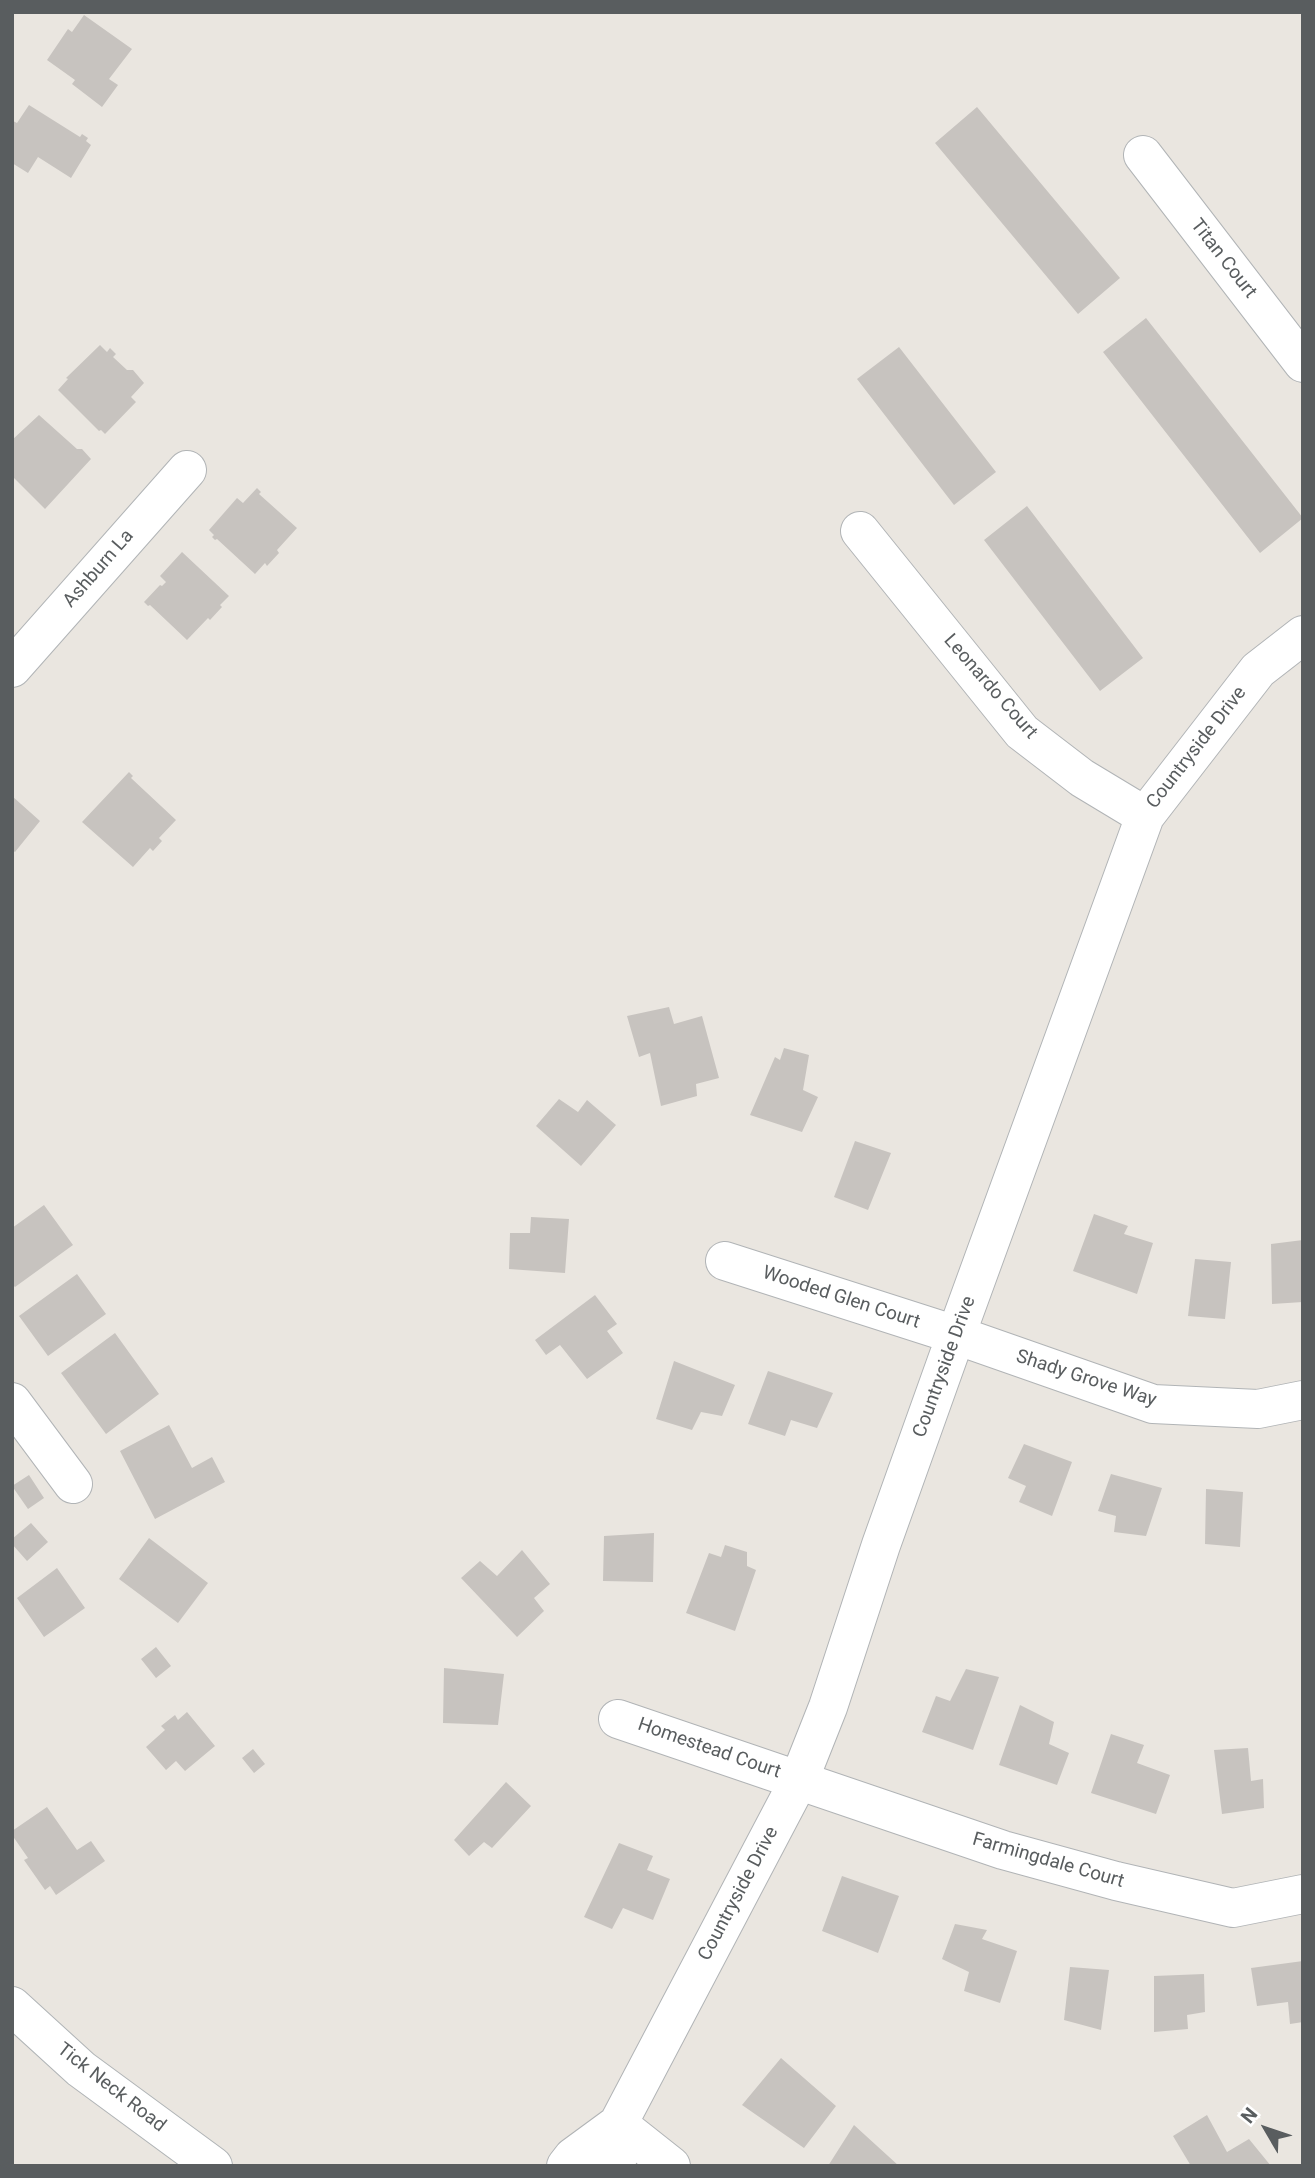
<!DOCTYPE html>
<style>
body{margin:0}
#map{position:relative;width:1315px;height:2178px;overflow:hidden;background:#eae6e0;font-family:Roboto,sans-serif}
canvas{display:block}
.frame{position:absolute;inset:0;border:14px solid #595d5f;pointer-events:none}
.north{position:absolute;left:1231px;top:2094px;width:70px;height:70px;-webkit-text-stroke:5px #fff;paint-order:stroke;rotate:309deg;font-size:19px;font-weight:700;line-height:28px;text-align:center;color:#595d5f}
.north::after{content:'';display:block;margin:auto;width:24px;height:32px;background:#595d5f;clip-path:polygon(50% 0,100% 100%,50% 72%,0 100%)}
</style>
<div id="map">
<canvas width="1315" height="2178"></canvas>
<div class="frame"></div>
<div class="north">N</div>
</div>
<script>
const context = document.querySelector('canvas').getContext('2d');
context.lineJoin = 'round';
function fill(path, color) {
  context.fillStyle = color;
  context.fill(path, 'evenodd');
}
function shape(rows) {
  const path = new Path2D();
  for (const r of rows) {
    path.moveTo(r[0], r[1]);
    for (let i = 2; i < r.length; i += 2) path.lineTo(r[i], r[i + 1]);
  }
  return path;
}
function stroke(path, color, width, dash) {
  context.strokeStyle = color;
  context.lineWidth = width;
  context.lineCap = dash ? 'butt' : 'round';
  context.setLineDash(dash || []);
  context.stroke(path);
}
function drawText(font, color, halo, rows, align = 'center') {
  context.font = font + ' Roboto,sans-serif';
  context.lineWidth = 5;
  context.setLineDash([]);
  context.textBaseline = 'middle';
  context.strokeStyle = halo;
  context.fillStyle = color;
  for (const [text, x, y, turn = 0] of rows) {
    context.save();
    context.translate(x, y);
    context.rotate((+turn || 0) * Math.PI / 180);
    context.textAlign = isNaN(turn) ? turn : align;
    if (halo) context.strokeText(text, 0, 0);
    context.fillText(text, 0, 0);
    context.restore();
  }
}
fill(shape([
 [84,15,132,49,109,79,118,85,102,107,72,84,75,80,47,60,68,29,72,32],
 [29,105,80,137,82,134,88,138,86,141,91,145,71,178,38,157,28,173,12,163,12,123,13,121,17,123],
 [977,107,1120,278,1078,314,935,143],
 [1146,318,1303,518,1260,553,1103,352],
 [100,345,107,352,110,348,116,354,113,357,127,370,133,370,144,383,131,397,136,402,105,434,101,430,99,431,58,390,68,379,66,378],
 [899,347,996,472,954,505,857,379],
 [39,415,77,449,82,449,91,459,45,509,12,476,12,440],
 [257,488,261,492,259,494,297,528,277,550,279,553,267,566,265,563,255,574,217,539,215,540,212,537,214,535,209,530,237,498,243,503],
 [1027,506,1143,658,1100,691,984,540],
 [182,552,229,596,220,605,222,607,210,620,208,618,187,640,150,605,148,606,144,602,160,585,162,586,166,582,160,576],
 [129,772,133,776,131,778,176,820,159,838,162,841,153,851,150,848,133,867,82,822],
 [12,796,40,821,15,852,12,850],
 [669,1007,674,1024,702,1016,719,1078,696,1084,697,1096,661,1106,650,1053,639,1057,627,1016],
 [784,1048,809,1055,803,1090,818,1097,802,1132,750,1115,775,1057,780,1060],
 [559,1099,578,1112,587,1100,616,1125,581,1166,536,1126],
 [855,1141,891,1153,868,1210,834,1197],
 [44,1205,73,1245,15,1287,12,1284,12,1228],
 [1094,1214,1128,1226,1124,1234,1153,1243,1137,1294,1073,1271],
 [531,1217,569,1219,565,1273,509,1269,510,1233,530,1233],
 [1303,1240,1303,1302,1272,1304,1271,1244],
 [1195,1259,1231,1262,1225,1319,1188,1316],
 [77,1274,106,1314,48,1356,19,1316],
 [595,1295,617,1324,607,1331,623,1353,587,1379,560,1345,546,1355,535,1340],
 [115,1333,159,1394,106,1434,61,1373],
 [674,1361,735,1385,722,1416,701,1412,692,1430,656,1419],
 [768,1371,833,1393,817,1428,791,1420,785,1436,748,1424],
 [169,1425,192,1468,212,1457,225,1482,155,1519,120,1451],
 [1024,1444,1072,1462,1052,1516,1019,1502,1026,1486,1008,1478],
 [1111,1474,1162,1488,1146,1536,1114,1532,1116,1516,1098,1511],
 [29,1475,44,1498,28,1509,12,1486],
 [1206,1489,1243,1492,1240,1547,1205,1544],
 [31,1523,48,1542,27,1561,12,1544,12,1539],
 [654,1533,653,1582,603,1581,604,1536],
 [149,1538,208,1583,178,1623,119,1579],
 [725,1545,747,1552,747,1566,756,1570,735,1631,686,1613,709,1553,721,1557],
 [522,1550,550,1584,534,1598,544,1611,517,1637,461,1578,480,1561,497,1576],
 [57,1568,85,1608,44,1637,17,1598],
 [156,1647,171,1666,156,1678,141,1659],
 [444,1668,504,1674,498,1725,443,1723],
 [966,1669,999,1677,973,1750,922,1732,936,1696,950,1701],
 [1020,1705,1054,1722,1049,1744,1069,1753,1057,1785,999,1765],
 [187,1712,215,1746,185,1771,176,1761,166,1770,146,1747,165,1730,161,1726,175,1715,178,1720],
 [1111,1734,1144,1745,1137,1763,1170,1775,1156,1814,1091,1793],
 [1248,1748,1251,1781,1263,1779,1264,1808,1222,1814,1214,1750],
 [253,1749,265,1764,254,1773,242,1758],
 [506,1782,531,1806,492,1848,484,1842,469,1856,454,1840],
 [47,1807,77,1850,91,1841,105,1861,56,1895,50,1886,45,1890,24,1860,28,1858,12,1835,12,1831],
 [619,1843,653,1856,647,1870,670,1879,653,1920,623,1908,612,1929,584,1917],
 [842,1876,899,1896,878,1953,822,1931],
 [955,1924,987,1930,982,1939,1017,1951,1000,2003,964,1991,969,1972,942,1959],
 [1303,1961,1303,2022,1290,2024,1288,2002,1257,2006,1251,1968],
 [1070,1967,1109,1970,1101,2030,1064,2020],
 [1204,1974,1205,2012,1187,2015,1188,2029,1154,2032,1154,1976],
 [781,2058,836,2106,804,2148,742,2105],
 [1207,2115,1227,2152,1249,2139,1271,2166,1191,2166,1173,2136],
 [854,2125,899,2166,828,2166]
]), '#c7c3bf');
const street = shape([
 [1143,155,1303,363],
 [860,531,1022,732,1082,778,1145,816],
 [12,668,187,470],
 [725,1261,956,1335,1153,1404,1258,1409,1303,1400],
 [12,1402,73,1484],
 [618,1719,1003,1850,1116,1881,1233,1908,1303,1894],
 [618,2124,671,2166],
 [566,2166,573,2157,618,2124],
 [614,2166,617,2162,618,2124,799,1780,828,1707,881,1545,956,1335,1145,816,1258,670,1303,635]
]);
const secondary = shape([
 [12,2006,81,2069,213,2166]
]);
stroke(street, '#b1b4b6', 40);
stroke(secondary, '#b0b4b6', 40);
stroke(street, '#fff', 38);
stroke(secondary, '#fff', 38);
drawText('19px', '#595d5f', '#fff', [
 ["Titan Court",1223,259,52],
 ["Ashburn La",99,569,-49],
 ["Leonardo Court",990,687,49],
 ["Countryside Drive",1197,748,-52],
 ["Wooded Glen Court",841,1298,18],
 ["Countryside Drive",945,1367,-70],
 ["Shady Grove Way",1086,1379,18],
 ["Homestead Court",709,1749,19],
 ["Farmingdale Court",1048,1861,16],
 ["Countryside Drive",739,1894,-62],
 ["Tick Neck Road",111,2088,38]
]);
</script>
